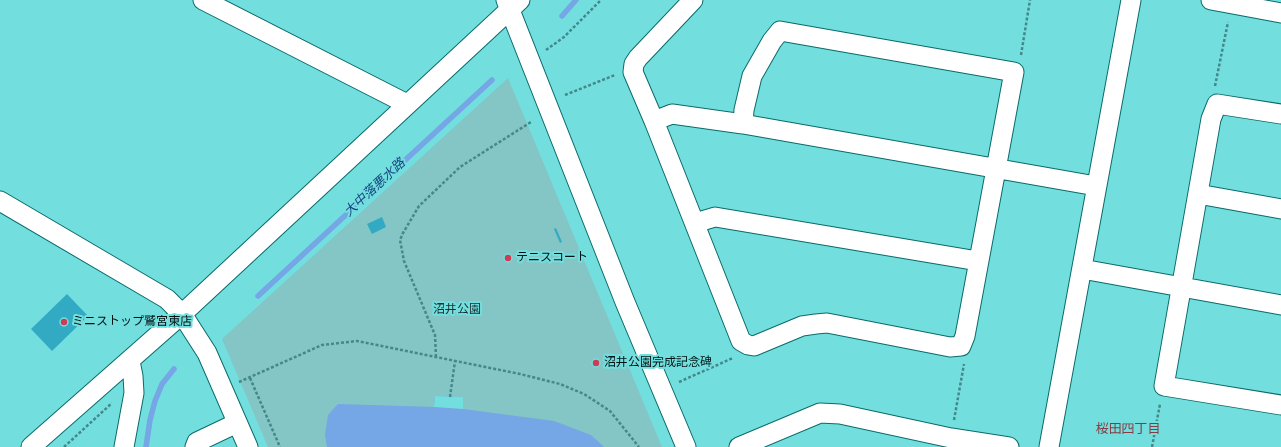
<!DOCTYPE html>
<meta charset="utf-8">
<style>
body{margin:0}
canvas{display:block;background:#73dede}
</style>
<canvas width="1281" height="447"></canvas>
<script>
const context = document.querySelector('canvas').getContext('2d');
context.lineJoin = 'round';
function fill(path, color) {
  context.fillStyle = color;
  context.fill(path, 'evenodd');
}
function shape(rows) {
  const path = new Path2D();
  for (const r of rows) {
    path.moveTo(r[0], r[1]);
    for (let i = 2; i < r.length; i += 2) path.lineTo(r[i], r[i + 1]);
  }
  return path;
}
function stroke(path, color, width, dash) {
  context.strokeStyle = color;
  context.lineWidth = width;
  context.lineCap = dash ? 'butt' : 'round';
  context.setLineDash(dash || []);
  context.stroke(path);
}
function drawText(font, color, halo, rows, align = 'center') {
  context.font = font + ' Poppins,"Noto Sans JP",sans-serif';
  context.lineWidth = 4;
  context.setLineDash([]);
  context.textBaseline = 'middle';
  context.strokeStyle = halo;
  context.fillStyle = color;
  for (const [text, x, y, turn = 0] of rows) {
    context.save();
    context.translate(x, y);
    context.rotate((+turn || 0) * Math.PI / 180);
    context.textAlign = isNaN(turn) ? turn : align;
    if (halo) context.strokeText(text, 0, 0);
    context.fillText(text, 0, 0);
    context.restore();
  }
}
fill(shape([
 [508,78,662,447,268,447,222,339]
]), '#84c5c5');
fill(shape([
 [435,396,463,397,463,409,554,421,591,435,604,447,327,447,325,435,328,415,338,404,434,407]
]), '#75a6e5');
fill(shape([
 [435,396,463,397,463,409,434,407]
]), '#73dede');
stroke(shape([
 [562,16,576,0],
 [258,296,492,80],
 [146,447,150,420,155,401,162,384,174,369]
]), '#75a6e5', 5.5);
fill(shape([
 [382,217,386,227,372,234,367,224],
 [556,228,562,242,560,243,554,229],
 [67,294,88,316,52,351,31,329]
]), '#33aac3');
const minor = shape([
 [203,0,407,104],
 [506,0,625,302,686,447],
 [693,0,638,58,634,64,633,72,654,121,741,341,748,345,754,346,802,326,816,324,827,323,950,347,961,346,965,336,1014,72,780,31,772,41,752,76,744,110,743,124],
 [1211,0,1281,13],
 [1281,114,1217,104,1211,119,1164,386,1281,405],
 [654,121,672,114,743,124,1096,186],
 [1198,194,1281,209],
 [0,201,167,299,182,314,207,353,248,447],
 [695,223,715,217,978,261],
 [1082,269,1281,305],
 [31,447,182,314,520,0],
 [124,447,134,393,133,376,130,361],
 [195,447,197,442,237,423],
 [739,447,820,413,840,414,951,438,1009,447],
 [1049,447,1131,0]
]);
stroke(minor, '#096b6b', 21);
stroke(shape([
 [546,50,564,37,601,0],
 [1021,55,1030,0],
 [1215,86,1228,22],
 [565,95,615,75],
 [436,357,435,335,404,261,400,240,403,233,419,206,460,167,531,122],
 [250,378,280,447],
 [239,382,322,345,357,341,520,374,560,384,584,394,610,411,639,447],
 [679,382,733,358],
 [450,397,455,361],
 [954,420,964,364],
 [64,447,112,403],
 [1152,447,1160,404]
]), '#43898a', 2.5, [3, 2]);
stroke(minor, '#fff', 19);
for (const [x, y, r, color] of [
 [508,258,4,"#cc3c54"],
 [64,322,4,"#cc3c54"],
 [596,363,4,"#cc3c54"]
]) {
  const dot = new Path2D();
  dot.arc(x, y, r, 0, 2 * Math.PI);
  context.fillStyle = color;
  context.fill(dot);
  stroke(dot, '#73dede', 1.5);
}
drawText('12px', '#001314', '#73dede', [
 ["テニスコート",516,258],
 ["ミニストップ鷲宮東店",72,322],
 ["沼井公園完成記念碑",604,363]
], 'left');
drawText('12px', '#192f2e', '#73dede', [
 ["沼井公園",457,310]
]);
drawText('italic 13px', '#164680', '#73dede', [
 ["大中落悪水路",375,188,-43]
]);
drawText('13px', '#853c44', '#73dede', [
 ["桜田四丁目",1128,430]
]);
</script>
